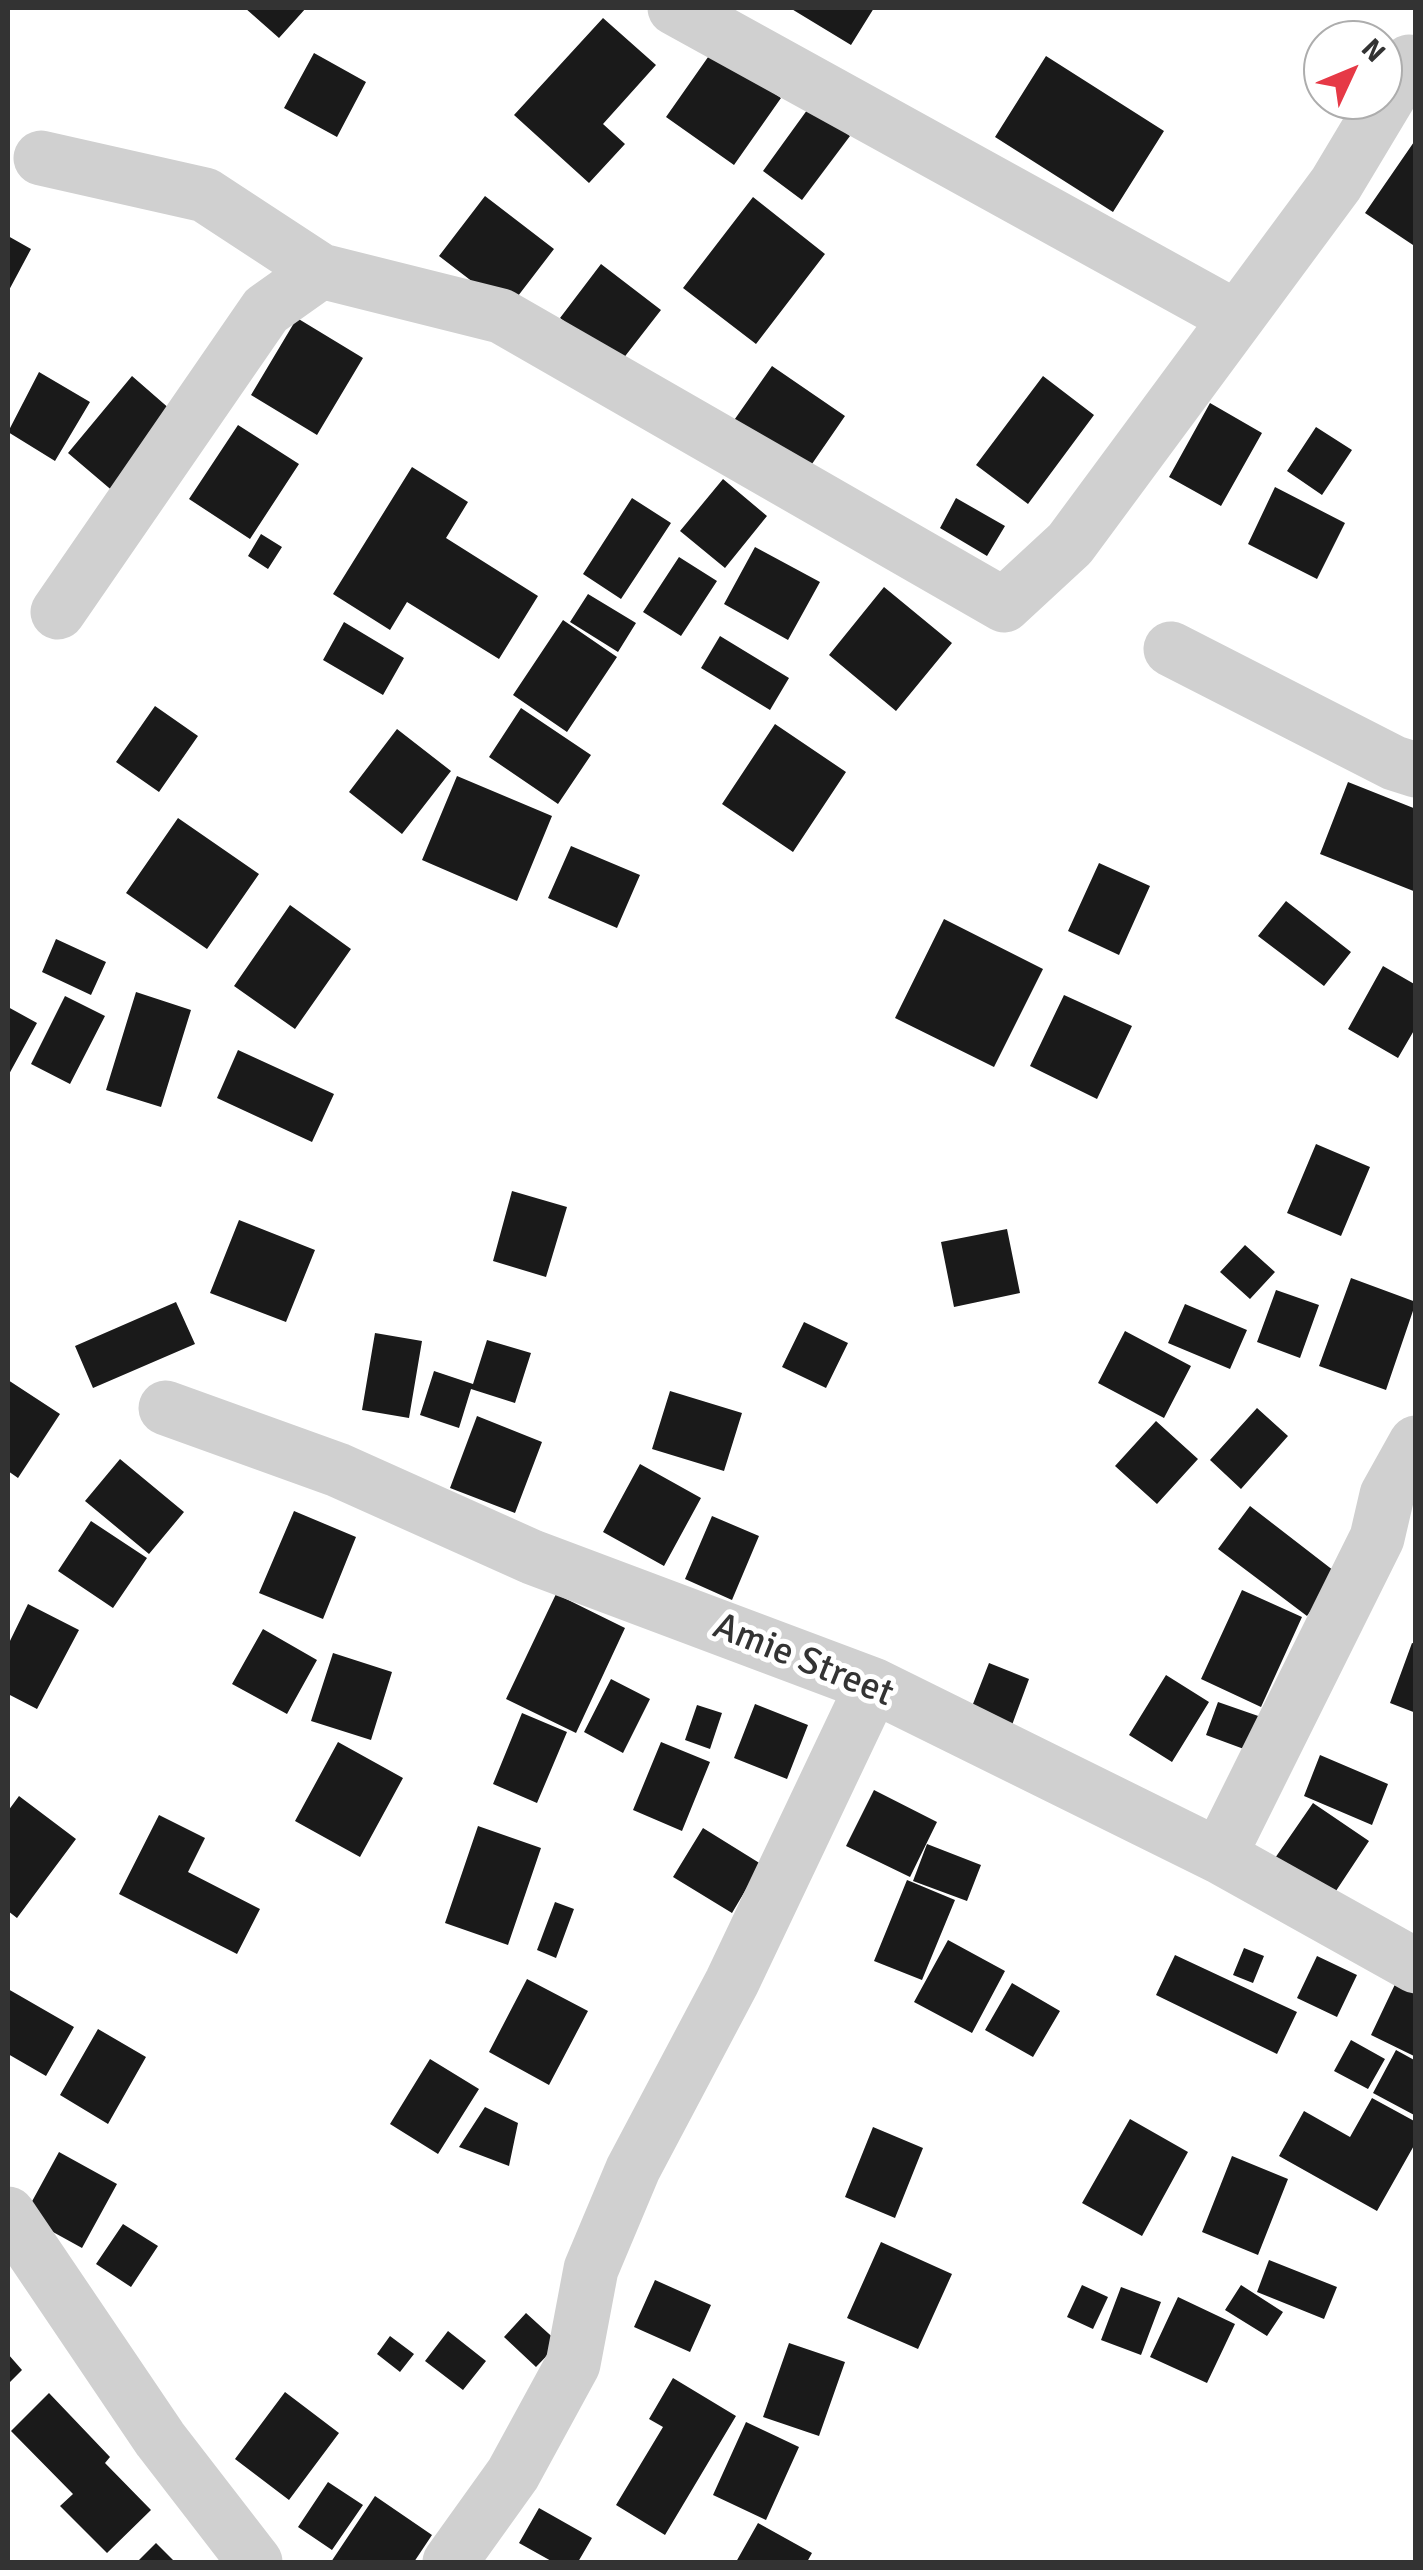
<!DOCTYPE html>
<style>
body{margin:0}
#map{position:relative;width:1423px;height:2570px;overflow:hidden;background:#fff;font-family:Signika,sans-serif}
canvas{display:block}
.frame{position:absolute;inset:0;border:10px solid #333;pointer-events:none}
.north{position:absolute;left:1303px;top:20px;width:100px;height:100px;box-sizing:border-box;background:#fff;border:2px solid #adadad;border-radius:50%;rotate:46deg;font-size:28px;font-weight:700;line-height:40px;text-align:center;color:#333}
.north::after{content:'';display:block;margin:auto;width:35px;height:45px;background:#e63946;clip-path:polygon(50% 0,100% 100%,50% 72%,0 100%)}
</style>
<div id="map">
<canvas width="1423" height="2570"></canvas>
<div class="frame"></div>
<div class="north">N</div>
</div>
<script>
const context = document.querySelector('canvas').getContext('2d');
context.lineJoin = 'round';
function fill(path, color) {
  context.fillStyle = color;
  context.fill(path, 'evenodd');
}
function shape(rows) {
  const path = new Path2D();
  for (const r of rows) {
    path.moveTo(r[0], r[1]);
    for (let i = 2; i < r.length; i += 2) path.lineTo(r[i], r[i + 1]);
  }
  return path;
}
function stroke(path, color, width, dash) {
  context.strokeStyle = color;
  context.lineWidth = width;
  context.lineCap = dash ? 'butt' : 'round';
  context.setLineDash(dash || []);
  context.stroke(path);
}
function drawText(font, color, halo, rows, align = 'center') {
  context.font = font + ' Signika,sans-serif';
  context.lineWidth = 10;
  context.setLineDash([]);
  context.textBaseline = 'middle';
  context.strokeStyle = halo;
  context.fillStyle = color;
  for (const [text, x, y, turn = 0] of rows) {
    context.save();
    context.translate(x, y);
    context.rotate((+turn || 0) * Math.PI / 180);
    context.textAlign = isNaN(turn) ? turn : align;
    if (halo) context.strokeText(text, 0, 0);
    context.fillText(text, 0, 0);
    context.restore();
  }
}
fill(shape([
 [245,8,306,8,279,38],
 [790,8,874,8,851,45],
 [603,18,656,65,603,124,625,144,589,183,514,115],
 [713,50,781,98,734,165,666,117],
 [314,53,366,82,337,137,284,108],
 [1046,56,1164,131,1113,212,995,137],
 [810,106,850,136,802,200,763,171],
 [1416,139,1416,247,1365,213],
 [485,196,554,249,508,309,439,256],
 [753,197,825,254,756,344,683,288],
 [8,236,31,249,8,292],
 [601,264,661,310,619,364,560,318],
 [297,318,363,358,317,435,251,395],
 [772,366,845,416,803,477,730,426],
 [39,372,90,402,55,461,8,432],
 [132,376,179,417,115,493,68,453],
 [1043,376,1094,415,1028,504,976,465],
 [1210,403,1262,433,1221,506,1169,477],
 [238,425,299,464,250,539,189,499],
 [1316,427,1352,450,1322,495,1287,471],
 [412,467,468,502,446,538,538,596,499,659,407,602,390,630,333,594],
 [723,479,767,516,725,568,680,531],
 [1275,487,1345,523,1317,579,1248,544],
 [632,498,671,523,621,599,583,574],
 [956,498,1005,526,987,556,940,528],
 [261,534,282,547,268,569,248,556],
 [755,547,820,582,788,640,724,604],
 [679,557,717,581,681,636,643,612],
 [884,587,952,643,896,711,829,655],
 [588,594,636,623,618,652,570,622],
 [563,620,617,657,567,732,513,695],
 [344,622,404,658,383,695,323,660],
 [720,636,789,678,770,710,701,668],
 [155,706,198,736,159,792,116,762],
 [521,708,591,755,558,804,489,757],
 [775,724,846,772,793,852,722,804],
 [397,729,451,771,402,834,349,792],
 [457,776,552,816,517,901,422,860],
 [1348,782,1416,809,1416,892,1320,854],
 [178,818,259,874,207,949,126,893],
 [571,846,640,875,617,928,548,898],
 [1099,863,1150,886,1119,955,1068,931],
 [1286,901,1351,952,1324,986,1258,936],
 [290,905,351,949,295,1029,234,986],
 [944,919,1043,969,994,1067,895,1018],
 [56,939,106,962,91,995,42,972],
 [1383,966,1416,985,1416,1027,1398,1058,1348,1029],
 [136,992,191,1010,161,1107,106,1090],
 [1064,995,1132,1026,1097,1099,1030,1066],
 [65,996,105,1016,70,1084,31,1064],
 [8,1007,37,1023,8,1076],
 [238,1050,334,1094,312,1142,217,1098],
 [1316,1144,1370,1167,1341,1236,1287,1213],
 [512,1191,567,1207,546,1277,493,1261],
 [239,1220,315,1250,286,1322,210,1293],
 [1007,1229,1020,1293,954,1307,941,1242],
 [1245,1245,1275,1272,1250,1299,1220,1272],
 [1351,1278,1416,1302,1386,1390,1319,1366],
 [1276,1290,1319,1305,1300,1358,1257,1342],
 [176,1302,195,1344,93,1388,75,1346],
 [1185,1304,1247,1330,1230,1369,1168,1343],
 [804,1322,848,1343,826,1388,782,1367],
 [1125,1331,1191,1366,1164,1418,1098,1383],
 [375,1333,422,1341,409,1418,362,1410],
 [487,1340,531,1353,515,1403,471,1389,459,1428,420,1415,434,1371,473,1384],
 [8,1380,60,1414,18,1478,8,1471],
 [670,1391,742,1413,724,1471,652,1449],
 [1257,1408,1288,1436,1241,1489,1210,1460],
 [477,1416,542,1442,515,1513,450,1488],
 [1156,1421,1198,1459,1157,1504,1115,1466],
 [120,1459,184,1512,149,1554,85,1501],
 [640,1464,701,1498,664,1566,603,1532],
 [1250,1506,1338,1574,1307,1616,1218,1549],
 [294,1511,356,1537,323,1619,259,1593],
 [712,1516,759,1536,732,1600,685,1579],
 [91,1521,147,1558,113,1608,58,1571],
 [1242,1590,1302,1617,1261,1707,1201,1679],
 [556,1594,625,1628,576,1733,506,1699],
 [28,1604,79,1630,37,1709,8,1694,8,1645],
 [263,1629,317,1660,287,1714,232,1684],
 [1412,1643,1416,1644,1416,1713,1390,1703],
 [333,1653,392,1672,371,1740,311,1721],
 [989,1663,1029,1679,1012,1725,971,1709],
 [1166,1675,1209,1702,1172,1762,1129,1735],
 [611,1679,650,1699,623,1753,584,1732],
 [1218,1702,1264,1718,1252,1752,1206,1735],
 [755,1704,808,1725,787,1779,734,1758],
 [697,1705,722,1713,710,1749,685,1740],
 [522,1713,567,1732,537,1803,493,1784],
 [338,1742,403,1778,360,1857,295,1821],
 [661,1742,710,1762,682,1831,633,1810],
 [1320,1755,1388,1784,1372,1825,1304,1796],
 [874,1790,937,1822,910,1877,846,1846],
 [19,1796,76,1839,17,1918,8,1911,8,1811],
 [1313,1803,1369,1841,1330,1900,1273,1861],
 [159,1815,205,1838,188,1872,260,1909,237,1954,119,1894],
 [478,1826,541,1848,508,1945,445,1923],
 [703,1828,761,1864,732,1913,673,1877],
 [927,1844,981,1865,967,1901,913,1881],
 [907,1880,955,1900,922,1980,874,1961],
 [555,1902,574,1909,556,1958,537,1950],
 [948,1940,1005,1971,972,2033,914,2002],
 [1244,1948,1264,1956,1253,1983,1233,1975],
 [1175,1955,1297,2012,1277,2054,1156,1995],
 [1317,1956,1357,1975,1337,2017,1297,1998],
 [1398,1978,1416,1986,1416,2057,1371,2035],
 [527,1979,588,2011,549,2085,489,2052],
 [1012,1983,1060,2011,1033,2057,985,2030],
 [8,1989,74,2027,46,2076,8,2054],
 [98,2029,146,2057,108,2124,60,2095],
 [1351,2040,1385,2059,1368,2089,1334,2071],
 [1396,2050,1416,2061,1416,2116,1373,2093],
 [430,2059,479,2089,438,2154,390,2124],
 [1372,2098,1416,2122,1416,2142,1377,2211,1279,2156,1304,2111,1350,2137],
 [485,2107,518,2123,509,2166,459,2147],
 [1130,2119,1188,2152,1142,2236,1082,2203],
 [873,2127,923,2148,895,2218,845,2197],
 [59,2152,117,2184,82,2248,24,2216],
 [1232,2156,1288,2179,1258,2255,1202,2232],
 [123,2224,158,2246,131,2287,96,2264],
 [881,2242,952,2274,918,2349,847,2318],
 [1269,2260,1337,2287,1324,2319,1257,2292],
 [655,2280,711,2305,690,2352,634,2327],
 [1082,2285,1108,2297,1093,2329,1067,2317],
 [1241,2285,1283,2312,1267,2336,1225,2310],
 [1121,2287,1161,2302,1141,2355,1101,2340],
 [1178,2297,1235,2324,1207,2383,1150,2357],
 [526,2313,559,2343,536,2367,504,2337],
 [448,2331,486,2361,463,2390,425,2361],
 [390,2336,414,2354,400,2372,377,2354],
 [789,2343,845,2362,819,2436,763,2417],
 [8,2354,22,2370,8,2384],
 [673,2378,736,2416,665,2535,616,2505,663,2427,649,2419],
 [285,2392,339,2433,289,2500,235,2459],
 [49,2393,110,2457,105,2463,151,2510,107,2553,60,2506,73,2494,11,2431],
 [746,2422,799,2447,766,2520,713,2495],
 [328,2482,363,2505,332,2550,298,2527],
 [375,2496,432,2535,414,2562,331,2562],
 [539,2508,592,2538,578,2562,553,2562,519,2543],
 [758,2523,812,2553,807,2562,736,2562],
 [156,2543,175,2562,137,2562]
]), '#1a1a1a');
stroke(shape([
 [675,8,1237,318],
 [41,158,205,195,321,271],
 [58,612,266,310,321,271,501,316,1004,605,1070,544,1336,184,1409,62,1416,66],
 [1171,649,1394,763,1416,770],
 [166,1408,338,1470,532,1557,873,1685,1219,1856,1416,1966],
 [1219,1856,1377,1538,1387,1495,1416,1443],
 [8,2214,160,2439,255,2562],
 [450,2562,513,2474,573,2364,591,2269,633,2169,732,1982,873,1685]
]), '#d0d0d0', 55);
drawText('38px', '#333', '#fff', [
 ["Amie Street",803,1661,22]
]);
</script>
